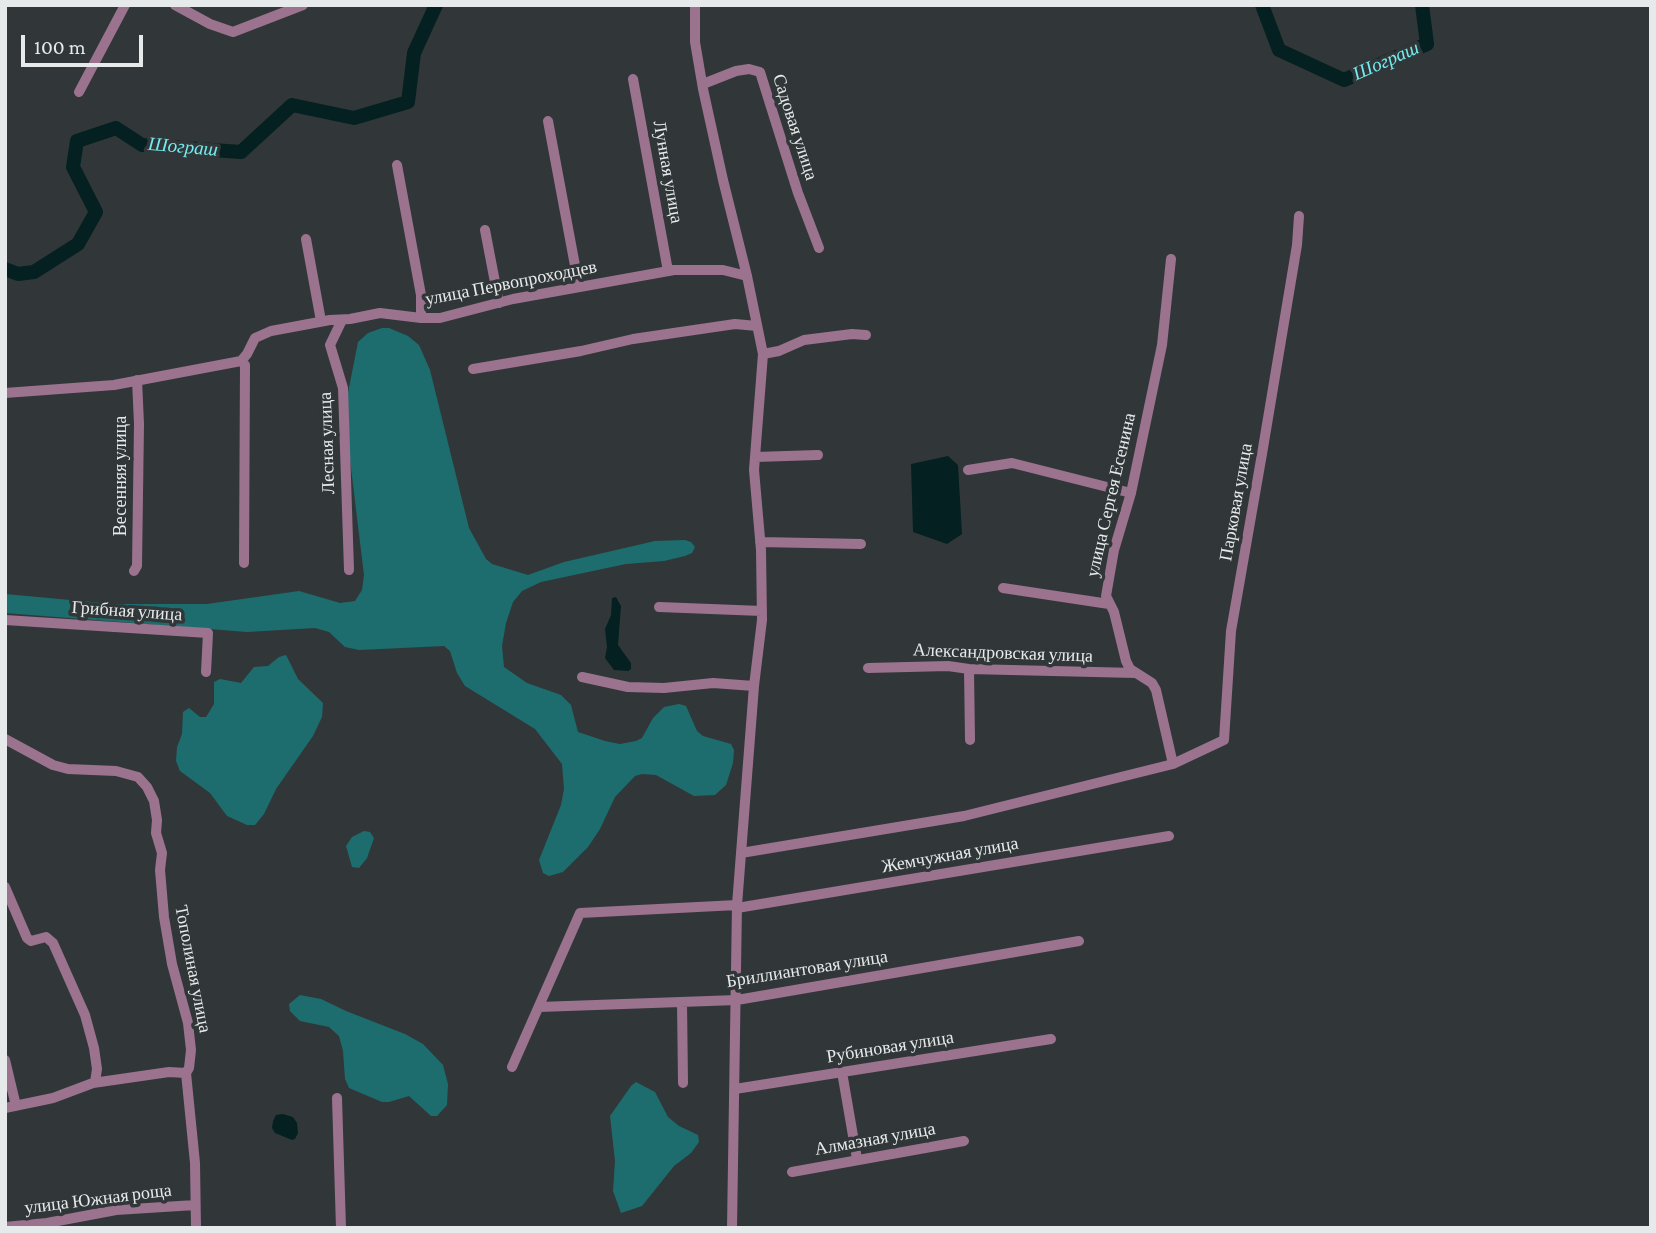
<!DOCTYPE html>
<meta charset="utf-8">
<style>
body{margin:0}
#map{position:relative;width:1656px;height:1233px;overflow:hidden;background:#313738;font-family:"Crimson Pro",serif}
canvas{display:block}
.frame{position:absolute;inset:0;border:7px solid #e6eaea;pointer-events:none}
.scale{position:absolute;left:21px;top:35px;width:122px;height:32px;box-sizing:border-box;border:4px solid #e6eaea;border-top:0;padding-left:9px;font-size:21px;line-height:24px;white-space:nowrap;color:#e6eaea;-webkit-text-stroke:5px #313738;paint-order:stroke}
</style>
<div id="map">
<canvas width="1656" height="1233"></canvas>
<div class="frame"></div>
<div class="scale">100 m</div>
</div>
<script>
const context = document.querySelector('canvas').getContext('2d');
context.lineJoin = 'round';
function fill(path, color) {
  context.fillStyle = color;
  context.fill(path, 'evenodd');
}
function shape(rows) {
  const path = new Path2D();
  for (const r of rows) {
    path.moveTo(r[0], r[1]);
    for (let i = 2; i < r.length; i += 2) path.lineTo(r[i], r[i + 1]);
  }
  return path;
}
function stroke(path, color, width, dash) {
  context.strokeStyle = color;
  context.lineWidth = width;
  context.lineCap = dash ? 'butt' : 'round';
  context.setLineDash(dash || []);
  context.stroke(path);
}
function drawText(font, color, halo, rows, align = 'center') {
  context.font = font + ' "Crimson Pro",serif';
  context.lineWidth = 7;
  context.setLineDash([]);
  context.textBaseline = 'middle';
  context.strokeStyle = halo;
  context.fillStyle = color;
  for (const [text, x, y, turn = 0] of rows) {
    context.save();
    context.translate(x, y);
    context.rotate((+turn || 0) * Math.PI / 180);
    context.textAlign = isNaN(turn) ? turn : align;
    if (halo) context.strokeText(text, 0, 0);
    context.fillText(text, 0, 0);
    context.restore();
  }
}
fill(shape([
 [382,328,389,328,408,336,419,345,430,370,469,528,486,559,492,564,528,575,564,562,655,541,685,540,691,542,695,547,692,553,685,556,664,561,626,564,541,582,522,591,513,602,506,623,502,646,504,667,527,683,561,695,571,705,578,732,605,741,620,744,636,741,642,738,653,718,664,707,679,704,686,706,697,731,703,736,731,744,734,750,733,763,726,785,715,795,694,796,656,775,642,774,635,776,615,797,600,829,588,847,563,872,549,876,543,873,539,860,561,805,564,789,562,764,535,729,465,686,457,673,450,651,444,646,359,650,345,647,329,632,315,628,247,632,5,613,5,594,114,604,207,604,299,591,340,603,355,601,362,590,364,575,346,427,346,403,358,342,368,333],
 [286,655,298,679,323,703,322,717,313,736,276,789,264,814,255,825,247,825,227,816,210,793,180,771,176,761,177,747,182,734,183,712,189,708,200,717,206,717,214,704,214,682,220,679,241,683,254,667,268,666,279,657],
 [364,831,370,832,374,838,367,858,359,868,352,867,346,846,352,837],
 [300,995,321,999,346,1011,405,1034,423,1044,443,1065,448,1084,447,1105,437,1116,431,1116,409,1096,389,1102,382,1102,349,1088,345,1079,343,1051,339,1036,329,1027,300,1021,290,1011,289,1004],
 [636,1082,655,1092,668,1117,679,1126,698,1135,699,1142,691,1153,674,1166,642,1206,621,1213,613,1191,615,1161,610,1116,631,1086]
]), '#1d6d6f');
fill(shape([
 [948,456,958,465,962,534,947,544,913,532,911,464],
 [616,597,621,606,618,645,631,663,631,669,628,671,614,670,605,658,607,647,605,629,611,615,612,598],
 [283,1114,293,1117,297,1123,298,1133,295,1139,292,1140,275,1133,272,1128,273,1121,276,1115]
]), '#052021');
stroke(shape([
 [1262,5,1279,50,1344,80,1427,44,1422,5],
 [5,269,18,274,34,272,78,244,96,212,73,167,77,141,116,128,142,145,241,152,292,105,354,118,408,102,414,53,436,5]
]), '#052021', 14);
stroke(shape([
 [175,5,210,24,233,32,303,5],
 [695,5,695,42,703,89,723,180,747,276,763,354,754,470,761,550,762,620,754,686,737,905,732,1228],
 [633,79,668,271],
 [703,84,736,71,749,69,760,72,798,193,819,248],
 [79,92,125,5],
 [548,121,579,287],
 [397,165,421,295,421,318],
 [485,230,499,303],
 [306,239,321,321],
 [1171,259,1162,345,1131,493,1114,550,1106,596,1114,612,1126,661,1130,669,1152,683,1156,690,1173,764],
 [342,320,330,345,343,388,349,570],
 [763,354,779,351,804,340,852,334,866,335],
 [241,361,245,365,244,563],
 [473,369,581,351,633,339,735,324,757,326],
 [5,393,114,385,241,361,247,354,255,338,271,331,330,320,350,319,380,313,421,318,440,318,513,299,674,270,723,270,747,276],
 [755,457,818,455],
 [968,470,1012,463,1131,493],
 [760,542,861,544],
 [134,571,137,566,139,424,137,380],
 [1003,588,1109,604],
 [659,607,762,611],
 [5,620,208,633,206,672],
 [868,668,948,666,969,669,1136,673],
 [969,669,970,740],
 [582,677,628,687,664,688,713,683,754,686],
 [5,739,53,765,68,769,116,771,138,777,147,787,154,801,157,820,156,833,162,853,160,870,164,917,172,964,188,1023,191,1050,189,1068,186,1073,195,1163,196,1228],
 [741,853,964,816,1173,764,1224,740,1231,631,1262,454,1297,245,1299,216],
 [5,887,27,938,31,941,46,937,53,943,85,1015,94,1048,97,1069,95,1082],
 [737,908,1169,836],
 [682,1002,683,1083],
 [539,1007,737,1000,1079,941],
 [5,1060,16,1106],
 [512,1067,580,913,737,905],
 [842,1072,857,1159],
 [735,1089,1051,1039],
 [337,1098,341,1228],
 [5,1108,53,1098,93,1083,169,1072,186,1073],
 [792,1172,964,1141],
 [5,1227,47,1223,116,1210,195,1205]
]), '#9b738f', 10);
drawText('18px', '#e6eaea', '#313738', [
 ["Садовая улица",795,127,72],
 ["Лунная улица",668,172,80],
 ["улица Первопроходцев",511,283,-11],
 ["Лесная улица",327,443,-92],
 ["Весенняя улица",120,476,-90],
 ["улица Сергея Есенина",1111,495,-77],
 ["Парковая улица",1236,502,-80],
 ["Грибная улица",127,611,4],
 ["Александровская улица",1003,653,2],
 ["Жемчужная улица",950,855,-10],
 ["Тополиная улица",193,969,79],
 ["Бриллиантовая улица",807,969,-9],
 ["Рубиновая улица",890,1047,-9],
 ["Алмазная улица",875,1139,-10],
 ["улица Южная роща",98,1199,-7]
]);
drawText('italic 19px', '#72edf1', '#313738', [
 ["Шограш",1386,61,-24],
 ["Шограш",183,147,5]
]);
</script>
